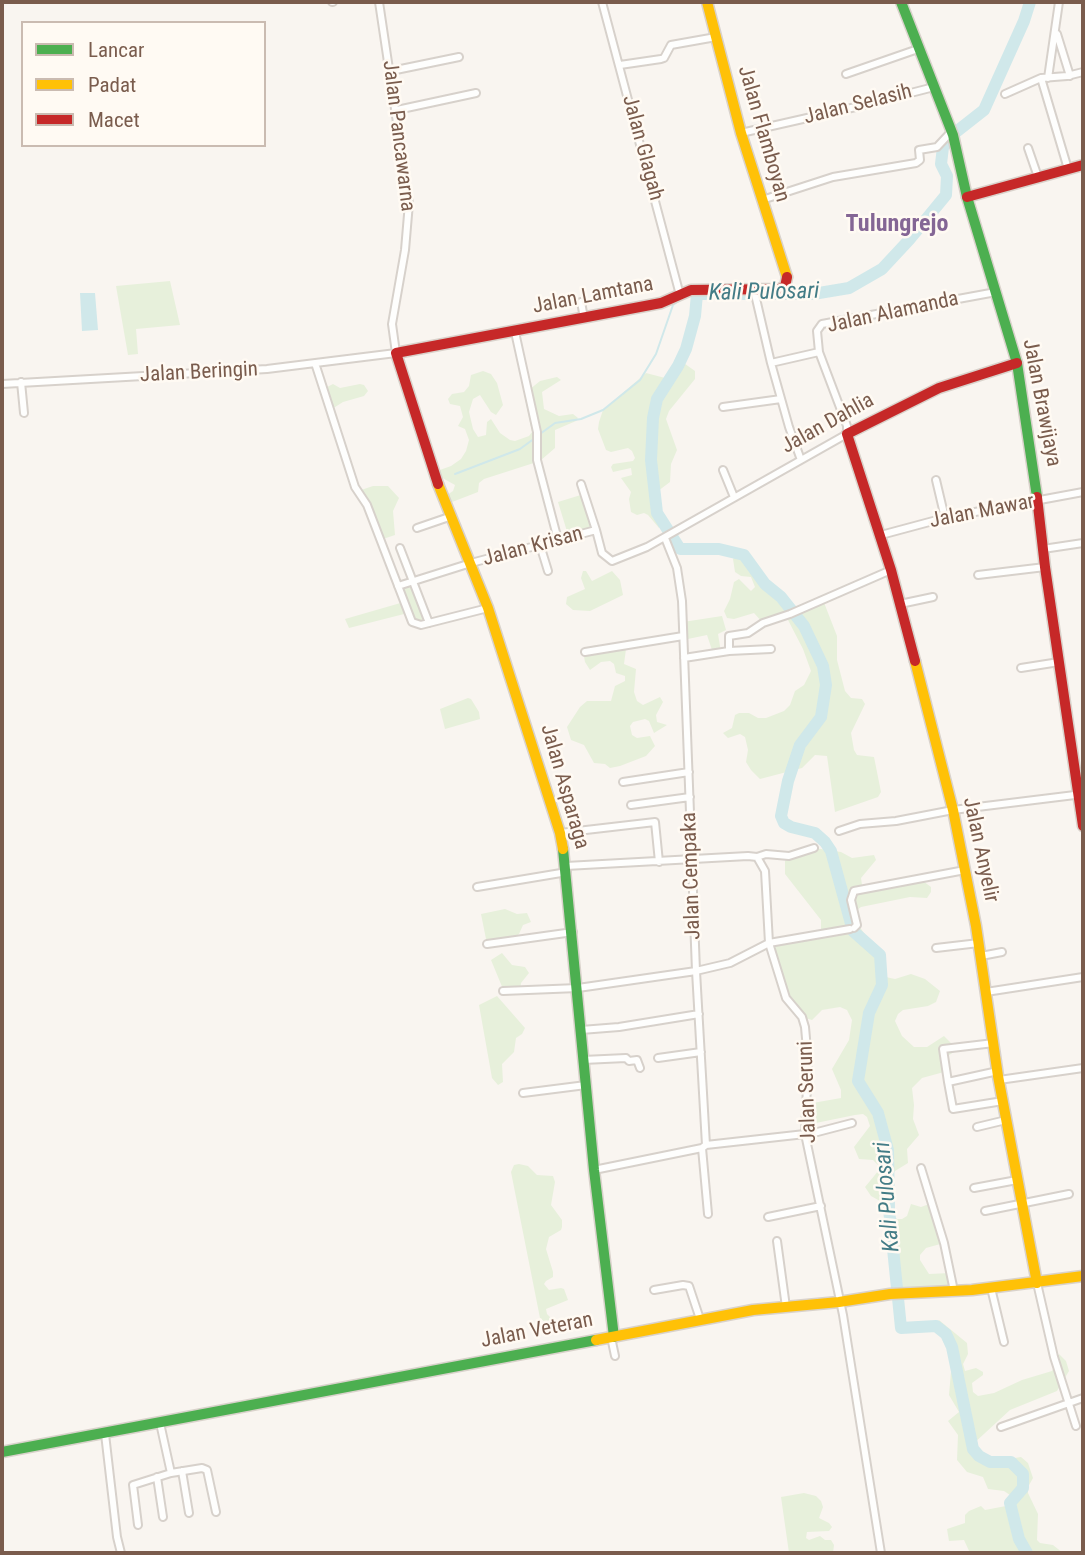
<!DOCTYPE html>
<style>
body{margin:0}
#map{position:relative;width:1085px;height:1555px;overflow:hidden;background:#f9f5f0;font-family:"Roboto Condensed",sans-serif}
canvas{display:block}
.frame{position:absolute;inset:0;border:4px solid #7a5c4d;pointer-events:none}
.legend{position:absolute;left:21px;top:21px;width:245px;height:126px;box-sizing:border-box;background:#fffaf3;border:2px solid #cabbb1;margin:0;padding:9px 12px;list-style:none;font-size:21px;color:#7a5c4d}
.legend li{display:flex;align-items:center;gap:14px;height:35px}
.legend b{width:35px;border:2px solid #cabbb1}
</style>
<div id="map">
<canvas width="1085" height="1555"></canvas>
<div class="frame"></div>
<ul class="legend">
<li><b style="height:9px;background:#4caf50"></b>Lancar</li>
<li><b style="height:9px;background:#ffc107"></b>Padat</li>
<li><b style="height:9px;background:#c62828"></b>Macet</li>
</ul>
</div>
<script>
const context = document.querySelector('canvas').getContext('2d');
context.lineJoin = 'round';
function fill(path, color) {
  context.fillStyle = color;
  context.fill(path, 'evenodd');
}
function shape(rows) {
  const path = new Path2D();
  for (const r of rows) {
    path.moveTo(r[0], r[1]);
    for (let i = 2; i < r.length; i += 2) path.lineTo(r[i], r[i + 1]);
  }
  return path;
}
function stroke(path, color, width, dash) {
  context.strokeStyle = color;
  context.lineWidth = width;
  context.lineCap = dash ? 'butt' : 'round';
  context.setLineDash(dash || []);
  context.stroke(path);
}
function drawText(font, color, halo, rows, align = 'center') {
  context.font = font + ' "Roboto Condensed",sans-serif';
  context.lineWidth = 5;
  context.setLineDash([]);
  context.textBaseline = 'middle';
  context.strokeStyle = halo;
  context.fillStyle = color;
  for (const [text, x, y, turn = 0] of rows) {
    context.save();
    context.translate(x, y);
    context.rotate((+turn || 0) * Math.PI / 180);
    context.textAlign = isNaN(turn) ? turn : align;
    if (halo) context.strokeText(text, 0, 0);
    context.fillText(text, 0, 0);
    context.restore();
  }
}
fill(shape([
 [170,281,180,325,136,329,138,354,128,355,116,286],
 [681,361,695,371,695,379,669,411,666,419,677,450,671,464,670,482,658,491,664,521,659,528,648,515,644,513,637,515,631,512,629,499,631,492,621,478,632,475,631,468,613,472,611,467,613,464,633,461,635,458,632,451,628,448,611,452,606,450,598,429,599,422,603,410,646,373,669,379],
 [483,371,491,374,497,383,503,405,496,415,491,412,480,395,473,399,469,412,473,429,478,437,486,435,487,422,491,419,500,433,510,440,515,441,529,436,532,432,524,394,540,381,557,377,561,380,542,392,544,409,559,416,573,414,578,418,576,421,555,430,555,448,540,461,484,479,479,483,478,492,447,504,447,495,453,491,455,485,437,475,437,471,451,466,461,459,466,451,469,440,465,429,458,426,463,417,460,406,450,404,448,399,452,394,464,392,469,386,471,375],
 [333,384,340,388,360,384,364,385,368,391,364,396,343,402,332,409,323,389],
 [373,486,388,486,399,498,393,511,395,535,380,540,358,491],
 [584,494,596,530,569,538,558,502],
 [737,554,744,555,765,584,787,604,783,614,763,623,754,613,734,619,727,618,724,611,730,599,734,582,739,579,751,591,755,587,751,577,741,576,735,572,733,559],
 [583,571,586,571,592,581,612,571,620,580,623,595,590,611,573,610,566,604,567,597,585,589,581,578],
 [413,581,429,623,417,626,408,613,349,628,345,619,404,602,398,586],
 [823,600,837,636,837,660,845,691,851,698,862,699,865,704,851,733,854,750,857,755,874,757,881,792,878,797,835,812,827,756,815,755,802,768,760,779,751,770,746,762,748,750,745,737,740,734,728,738,723,733,732,728,735,715,739,713,749,713,758,718,766,718,784,711,790,705,795,691,804,685,811,671,803,649,788,620,790,614],
 [722,616,726,630,718,634,721,652,713,653,707,635,683,640,683,622],
 [619,642,626,649,624,664,636,669,634,692,637,701,643,705,660,697,663,702,656,715,657,722,667,725,654,733,649,721,645,719,633,722,630,726,632,735,637,738,650,736,655,746,646,756,620,766,610,768,605,764,594,763,584,745,571,740,567,727,580,707,587,701,611,701,615,686,625,681,625,676,616,673,614,664,610,661,601,662,590,670,585,662,583,651,595,645,603,647],
 [468,698,471,699,479,712,480,719,445,729,440,709],
 [814,848,841,852,852,858,874,855,876,860,861,878,862,885,869,892,923,881,931,887,931,892,927,898,910,897,861,907,857,910,856,914,856,922,880,955,881,976,895,979,911,974,925,979,940,991,936,1002,928,1006,903,1010,898,1014,895,1021,902,1036,914,1047,927,1047,944,1036,954,1046,955,1051,948,1056,944,1072,922,1078,912,1088,914,1105,913,1119,919,1135,907,1149,908,1163,895,1171,888,1180,889,1209,897,1219,902,1219,907,1216,911,1204,921,1207,932,1203,944,1243,926,1248,920,1255,920,1260,929,1274,950,1273,954,1291,895,1294,891,1238,883,1205,880,1201,871,1196,865,1187,879,1170,879,1166,873,1160,859,1159,854,1147,870,1126,867,1117,863,1114,855,1115,806,1125,807,1104,841,1098,841,1090,832,1069,849,1040,852,1020,847,1010,840,1007,822,1010,812,1020,802,1017,790,1003,769,943,815,934,821,929,821,920,785,874,785,861,789,856],
 [505,909,517,914,527,913,531,922,523,925,519,934,512,939,487,944,481,914],
 [502,953,512,965,525,967,529,973,521,983,520,991,503,989,491,960],
 [497,996,525,1028,522,1034,516,1038,514,1052,502,1064,503,1082,498,1085,492,1078,479,1005],
 [519,1164,528,1166,537,1175,553,1176,555,1182,551,1205,562,1220,562,1227,561,1230,549,1237,546,1249,553,1272,553,1277,546,1281,544,1284,549,1290,561,1288,564,1289,568,1300,546,1309,547,1314,552,1319,546,1323,540,1318,511,1172,514,1165],
 [939,1320,967,1343,968,1354,963,1364,965,1371,976,1368,983,1372,983,1375,972,1383,973,1392,978,1396,994,1393,1022,1380,1052,1371,1059,1354,1066,1361,1069,1371,1057,1391,1010,1410,972,1445,979,1456,990,1462,1021,1457,1028,1463,1033,1478,1028,1487,1028,1493,1038,1514,1037,1540,1040,1543,1053,1545,1063,1553,970,1553,964,1540,949,1541,947,1529,965,1523,965,1515,969,1511,981,1506,985,1510,1006,1506,1011,1507,1011,1500,1010,1495,1004,1491,988,1489,983,1477,967,1472,957,1460,958,1435,948,1421,959,1412,949,1395,952,1360,948,1342,935,1327],
 [804,1493,816,1496,821,1501,823,1507,819,1518,829,1523,832,1527,829,1531,807,1532,806,1538,809,1540,820,1536,825,1540,831,1540,834,1545,833,1553,789,1553,781,1497]
]), '#e7f0db');
fill(shape([
 [80,293,95,293,98,330,82,331]
]), '#d0e8ea');
stroke(shape([
 [540,434,555,423,581,419,603,410,640,380,656,354,673,305,683,298],
 [455,474,520,449,535,438]
]), '#d0e8ea', 2);
stroke(shape([
 [711,294,697,294,695,316,686,349,678,366,657,399,653,418,651,460,657,513,680,549,719,549,744,555,765,584,781,597,804,626,823,666,826,685,821,717,800,745,788,781,781,816,784,823,791,827,815,833,825,842,831,851,853,931,880,955,882,985,869,1013,858,1081,878,1113,888,1150,889,1209,901,1328,936,1326,946,1334,952,1347,973,1449,979,1456,990,1462,1011,1462,1023,1474,1023,1488,1010,1503,1019,1539,1027,1553],
 [743,294,813,294,849,288,882,269,909,240,946,195,947,176,941,164,943,147,956,132,984,110,1024,21,1030,2]
]), '#d0e8ea', 12);
const street = shape([
 [332,2,333,2],
 [602,2,680,295],
 [1057,34,1070,76],
 [620,65,661,59,664,58,671,45,716,37],
 [391,71,459,57],
 [846,74,918,49],
 [1041,78,1068,169],
 [1048,78,1059,2],
 [1005,94,1041,78,1067,76,1083,72],
 [397,110,476,93],
 [741,133,860,106,934,87],
 [1028,148,1038,177],
 [762,200,833,177,916,163,920,160,919,150,937,147,951,132],
 [754,290,771,363,789,427,801,460],
 [581,302,584,318],
 [515,332,537,432,537,460,558,540],
 [315,363,355,487,367,505,412,622,421,625,488,608],
 [771,363,819,352],
 [21,382,24,413],
 [2,384,267,369,396,353,392,324,405,250,409,203,379,2],
 [723,407,781,399],
 [723,470,734,497],
 [936,480,945,518],
 [581,484,596,530],
 [417,528,452,516],
 [881,535,948,517,1083,492],
 [665,538,677,568,682,601,696,971,706,1145,702,1148,708,1214],
 [540,545,548,571],
 [400,548,429,623],
 [1043,549,1083,543],
 [978,575,1045,567],
 [398,586,471,563,596,530,602,553,612,561,647,547,847,434,847,426,819,352,817,331,822,324,996,292],
 [900,604,933,597],
 [729,651,729,636,748,633,763,623,790,614,891,570],
 [585,652,683,636],
 [684,658,729,651,771,649],
 [1021,668,1059,662],
 [623,782,689,772],
 [631,805,690,797],
 [839,831,860,824,896,821,953,810,1083,794],
 [560,833,655,822,659,862],
 [757,857,766,854,789,856,814,848],
 [566,866,748,856,757,857,765,871,769,943,786,998,802,1017,805,1027,808,1061,805,1134,843,1315,881,1553],
 [477,887,567,872],
 [854,928,857,925,851,900,854,891,965,870],
 [487,944,573,932],
 [936,948,979,943],
 [981,956,1002,952],
 [503,991,578,988,696,971,730,963,769,943,850,929],
 [986,992,1083,977],
 [581,1030,619,1027,699,1014],
 [994,1043,943,1049,948,1082,953,1109,1003,1101],
 [658,1058,701,1052],
 [583,1060,626,1058,629,1061,637,1060,640,1068],
 [999,1080,1083,1068],
 [948,1082,998,1071],
 [523,1093,586,1085],
 [977,1127,1006,1120],
 [806,1135,852,1123],
 [706,1145,805,1134],
 [921,1168,944,1243,954,1291],
 [594,1170,702,1148],
 [974,1188,1017,1180],
 [985,1211,1069,1194],
 [768,1217,821,1206],
 [777,1241,786,1307],
 [1037,1283,1054,1357,1076,1426],
 [991,1288,1004,1342],
 [654,1290,683,1285,689,1286,700,1319],
 [611,1337,615,1356],
 [160,1423,171,1473],
 [1001,1427,1083,1398],
 [105,1434,117,1537,121,1553],
 [182,1471,189,1513],
 [157,1477,163,1517],
 [138,1525,133,1485,171,1473,202,1468,207,1470,216,1512]
]);
const fast = shape([
 [901,2,953,135,967,197,1017,363,1037,497],
 [563,849,594,1170,614,1337],
 [2,1452,596,1340]
]);
const slow = shape([
 [707,2,741,133,787,277],
 [438,484,488,608,560,833,563,849],
 [915,661,953,810,976,926,998,1076,1037,1283],
 [596,1340,753,1310,839,1302,890,1294,972,1290,1083,1276]
]);
const jam = shape([
 [967,197,1083,165],
 [438,484,396,353,661,303,691,290,779,289,785,287,787,277],
 [1037,497,1045,567,1083,826],
 [915,661,891,570,847,434,939,388,1017,363]
]);
stroke(street, '#d7d1cb', 10);
stroke(fast, '#d9d2cb', 13);
stroke(slow, '#d9d2cb', 13);
stroke(jam, '#d9d2cb', 13);
stroke(street, '#fefefd', 6);
stroke(fast, '#4caf50', 10);
stroke(slow, '#ffc107', 10);
stroke(jam, '#c62828', 10);
drawText('21px', '#7a5c4d', '#fffaf3', [
 ["Jalan Selasih",858,105,-14],
 ["Jalan Flamboyan",763,134,74],
 ["Jalan Pancawarna",398,136,83],
 ["Jalan Glagah",642,148,75],
 ["Jalan Lamtana",593,296,-11],
 ["Jalan Alamanda",893,313,-12],
 ["Jalan Beringin",199,373,-3],
 ["Jalan Brawijaya",1041,403,79],
 ["Jalan Dahlia",828,424,-29],
 ["Jalan Mawar",982,512,-11],
 ["Jalan Krisan",533,547,-15],
 ["Jalan Asparaga",564,787,74],
 ["Jalan Anyelir",980,850,78],
 ["Jalan Cempaka",692,876,-92],
 ["Jalan Seruni",808,1092,-92],
 ["Jalan Veteran",537,1331,-11]
]);
drawText('italic 23px', '#437c86', '#fffaf3', [
 ["Kali Pulosari",764,293,-1],
 ["Kali Pulosari",888,1197,-95]
]);
drawText('bold 24px', '#846695', '#fffaf3', [
 ["Tulungrejo",897,225]
]);
</script>
